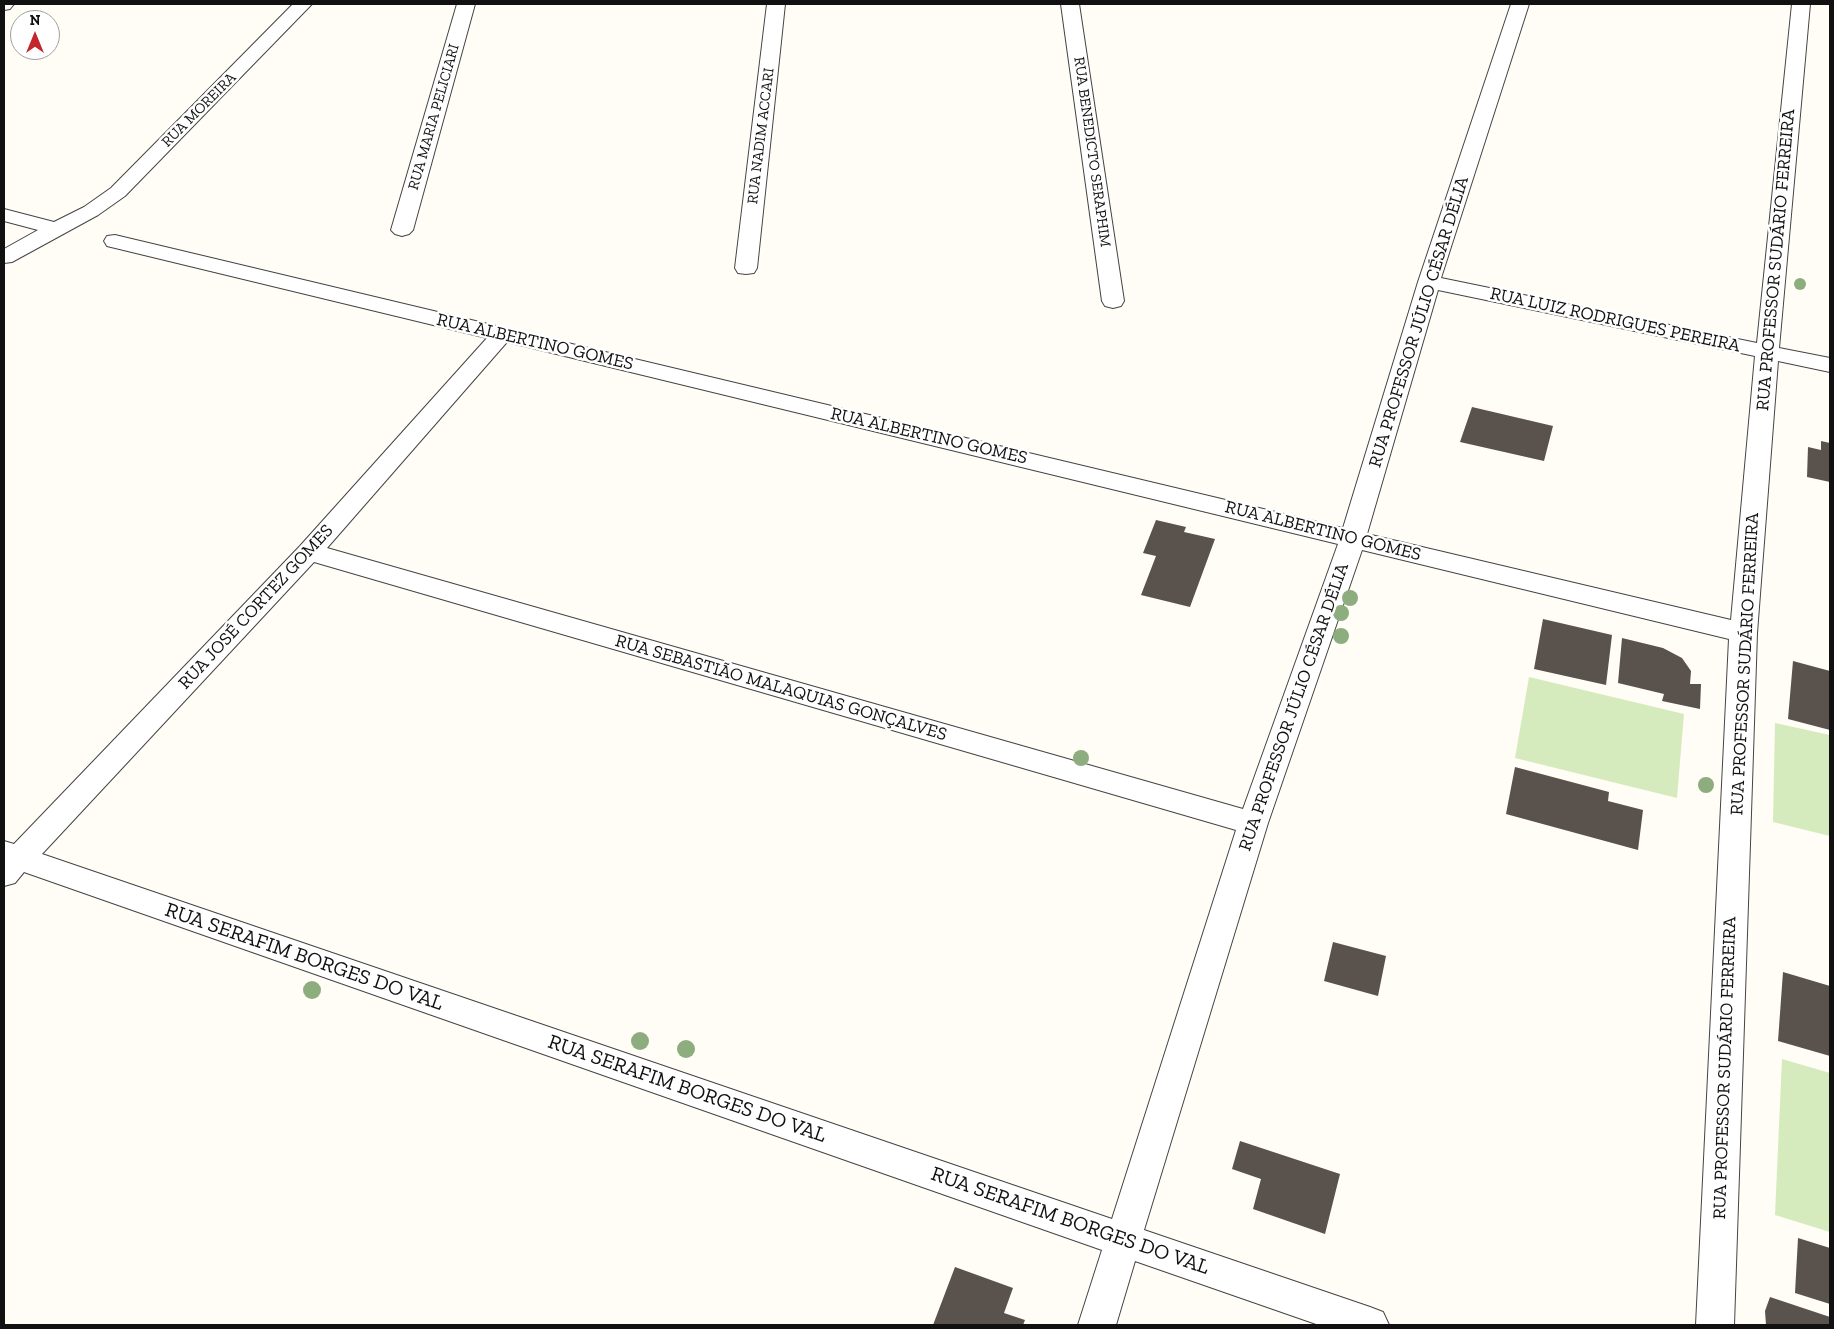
<!DOCTYPE html>
<meta charset="utf-8">
<style>
body{margin:0}
#map{position:relative;width:1834px;height:1329px;overflow:hidden;background:#fffdf5;font-family:"Zilla Slab",serif}
canvas{display:block}
.frame{position:absolute;inset:0;border:5px solid #111;pointer-events:none}
.north{position:absolute;left:10px;top:10px;width:50px;height:50px;box-sizing:border-box;background:#fff;border:1px solid #a0a0a0;border-radius:50%;rotate:0deg;font-size:14px;font-weight:700;line-height:20px;text-align:center;color:#111}
.north::after{content:'';display:block;margin:auto;width:18px;height:22px;background:#c4262e;clip-path:polygon(50% 0,100% 100%,50% 72%,0 100%)}
</style>
<div id="map">
<canvas width="1834" height="1329"></canvas>
<div class="frame"></div>
<div class="north">N</div>
</div>
<script>
const context = document.querySelector('canvas').getContext('2d');
context.lineJoin = 'round';
function fill(path, color) {
  context.fillStyle = color;
  context.fill(path, 'evenodd');
}
function shape(rows) {
  const path = new Path2D();
  for (const r of rows) {
    path.moveTo(r[0], r[1]);
    for (let i = 2; i < r.length; i += 2) path.lineTo(r[i], r[i + 1]);
  }
  return path;
}
function stroke(path, color, width, dash) {
  context.strokeStyle = color;
  context.lineWidth = width;
  context.lineCap = dash ? 'butt' : 'round';
  context.setLineDash(dash || []);
  context.stroke(path);
}
function drawText(font, color, halo, rows, align = 'center') {
  context.font = font + ' "Zilla Slab",serif';
  context.lineWidth = 5;
  context.setLineDash([]);
  context.textBaseline = 'middle';
  context.strokeStyle = halo;
  context.fillStyle = color;
  for (const [text, x, y, turn = 0] of rows) {
    context.save();
    context.translate(x, y);
    context.rotate((+turn || 0) * Math.PI / 180);
    context.textAlign = isNaN(turn) ? turn : align;
    if (halo) context.strokeText(text, 0, 0);
    context.fillText(text, 0, 0);
    context.restore();
  }
}
fill(shape([
 [1529,677,1684,714,1677,798,1515,758],
 [1775,723,1830,735,1830,836,1773,822],
 [1782,1059,1830,1073,1830,1232,1775,1215]
]), '#d5ebbd');
fill(shape([
 [1472,407,1553,426,1544,461,1460,442],
 [1821,441,1830,443,1830,482,1807,477,1808,447,1821,450],
 [1156,520,1186,527,1184,532,1215,539,1190,607,1141,595,1156,556,1143,553],
 [1543,619,1612,635,1606,685,1534,669],
 [1622,638,1663,648,1682,658,1691,671,1690,684,1701,684,1700,709,1662,701,1664,694,1618,683],
 [1793,661,1830,671,1830,730,1788,719],
 [1515,767,1609,792,1608,801,1643,810,1638,850,1506,814],
 [1333,942,1386,956,1378,996,1324,981],
 [1783,972,1830,986,1830,1056,1778,1041],
 [1240,1141,1340,1174,1325,1234,1253,1209,1261,1179,1232,1169],
 [1798,1238,1830,1248,1830,1304,1795,1293],
 [955,1267,1013,1288,1004,1313,1025,1320,1023,1325,933,1325],
 [1770,1297,1830,1317,1830,1325,1766,1325,1765,1311]
]), '#5a524d');
const minor = shape([
 [4,4,14,4,10,9,4,10,4,4],
 [293,4,312,4,125,196,98,215,12,262,4,263,4,249,38,230,4,221,4,209,54,222,84,207,111,188,293,4],
 [457,4,475,4,413,230,409,234,402,236,395,234,391,230,457,4],
 [767,4,785,4,757,268,754,273,746,274,738,273,735,268,767,4],
 [1061,4,1079,4,1124,301,1121,306,1113,308,1105,306,1102,301,1061,4],
 [1511,4,1529,4,1441,278,1757,343,1792,4,1810,4,1779,348,1830,358,1830,372,1778,361,1757,633,1734,1325,1696,1325,1729,639,1362,550,1268,823,1144,1230,1370,1307,1383,1312,1389,1325,1319,1325,1135,1261,1116,1325,1078,1325,1102,1250,24,872,15,883,4,886,4,841,14,844,300,546,487,338,107,246,104,241,107,236,115,235,1343,528,1418,282,1511,4],
 [1438,290,1755,356,1731,620,1367,534,1438,290],
 [507,342,1338,544,1243,809,327,548,507,342],
 [314,562,1236,830,1112,1219,42,854,314,562]
]);
stroke(minor, '#444', 2);
fill(minor, '#fff');
context.fillStyle = '#8dad7f';
for (const [x, y, r] of [
 [1800,284,6],
 [1350,598,8],
 [1341,613,8],
 [1341,636,8],
 [1081,758,8],
 [1706,785,8],
 [312,990,9],
 [640,1041,9],
 [686,1049,9]
]) {
  context.beginPath();
  context.arc(x, y, r, 0, 2 * Math.PI);
  context.fill();
}
drawText('15px', '#111', '#fff', [
 ["RUA MOREIRA",199,110,-45],
 ["RUA MARIA PELICIARI",434,117,-74],
 ["RUA NADIM ACCARI",761,136,-83],
 ["RUA BENEDICTO SERAPHIM",1092,152,82]
]);
drawText('18px', '#111', '#fff', [
 ["RUA PROFESSOR SUDÁRIO FERREIRA",1776,260,-85],
 ["RUA LUIZ RODRIGUES PEREIRA",1615,320,12],
 ["RUA PROFESSOR JÚLIO CÉSAR DÉLIA",1419,322,-73],
 ["RUA ALBERTINO GOMES",535,342,13],
 ["RUA ALBERTINO GOMES",929,436,13],
 ["RUA ALBERTINO GOMES",1323,531,14],
 ["RUA JOSÉ CORTEZ GOMES",256,607,-47],
 ["RUA PROFESSOR SUDÁRIO FERREIRA",1745,664,-87],
 ["RUA SEBASTIÃO MALAQUIAS GONÇALVES",781,688,16],
 ["RUA PROFESSOR JÚLIO CÉSAR DÉLIA",1294,707,-71],
 ["RUA PROFESSOR SUDÁRIO FERREIRA",1725,1068,-88]
]);
drawText('21px', '#111', '#fff', [
 ["RUA SERAFIM BORGES DO VAL",304,957,19],
 ["RUA SERAFIM BORGES DO VAL",687,1089,19],
 ["RUA SERAFIM BORGES DO VAL",1070,1221,19]
]);
</script>
